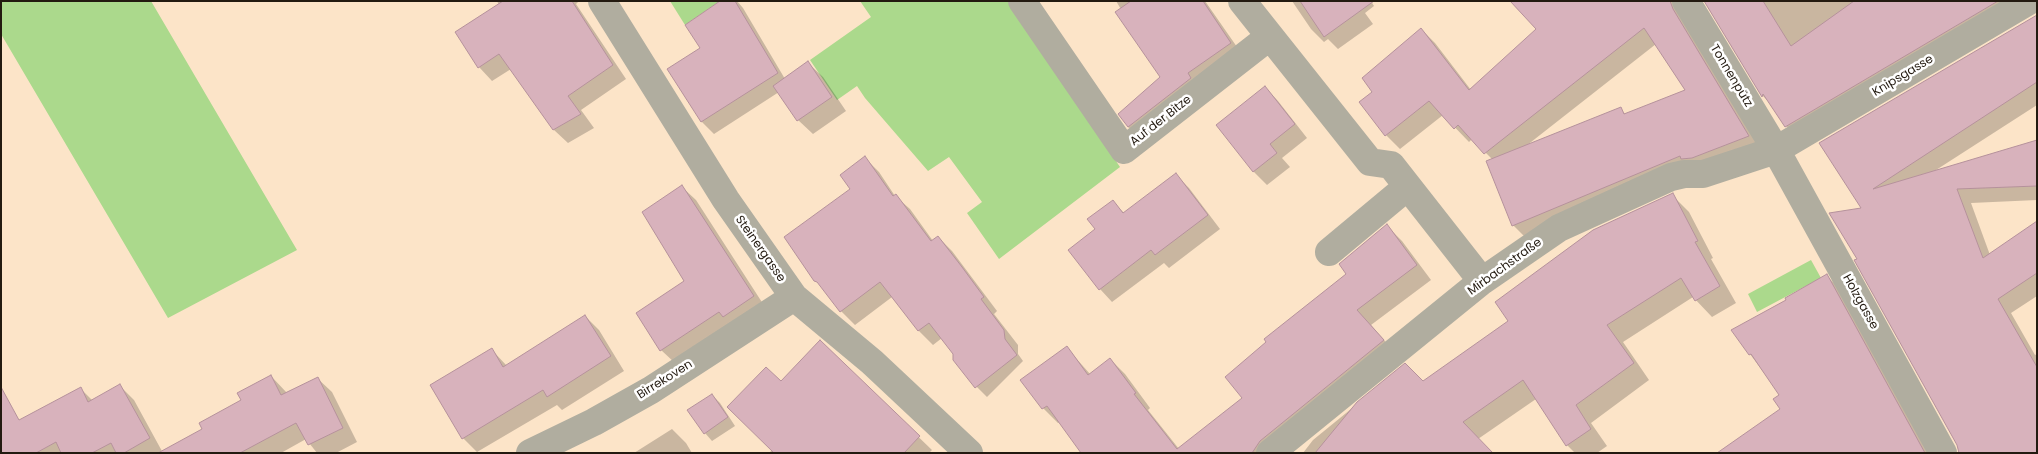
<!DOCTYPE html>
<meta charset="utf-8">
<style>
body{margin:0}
#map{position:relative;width:2038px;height:454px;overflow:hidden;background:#fce4c8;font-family:Poppins,sans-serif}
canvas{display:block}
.frame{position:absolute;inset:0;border:2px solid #231a10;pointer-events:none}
</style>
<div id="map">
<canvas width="2038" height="454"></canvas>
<div class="frame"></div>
</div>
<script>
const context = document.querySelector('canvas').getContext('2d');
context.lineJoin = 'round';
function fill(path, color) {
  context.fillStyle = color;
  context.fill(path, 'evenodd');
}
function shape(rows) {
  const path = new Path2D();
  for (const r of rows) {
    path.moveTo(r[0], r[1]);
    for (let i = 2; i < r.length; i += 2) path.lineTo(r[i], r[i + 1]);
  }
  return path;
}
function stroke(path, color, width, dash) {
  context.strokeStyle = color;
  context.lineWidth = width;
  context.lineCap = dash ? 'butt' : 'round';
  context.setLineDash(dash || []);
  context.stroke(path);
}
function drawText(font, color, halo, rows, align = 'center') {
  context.font = font + ' Poppins,sans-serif';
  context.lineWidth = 5;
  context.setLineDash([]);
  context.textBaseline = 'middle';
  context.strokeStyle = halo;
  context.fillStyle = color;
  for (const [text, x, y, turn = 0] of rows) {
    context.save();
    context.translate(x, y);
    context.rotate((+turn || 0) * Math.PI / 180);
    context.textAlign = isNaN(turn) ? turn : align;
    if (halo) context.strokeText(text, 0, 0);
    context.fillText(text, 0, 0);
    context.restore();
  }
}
fill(shape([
 [1,1,151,1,297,250,168,318,1,34],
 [670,1,720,1,685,25],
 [860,1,1008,1,1120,167,999,259,967,213,982,202,949,157,928,171,865,98,857,86,837,100,810,60,871,17],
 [1811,260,1821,278,1757,312,1748,294]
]), '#abd98c');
fill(shape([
 [497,1,579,1,576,4,626,79,581,110,594,128,568,143,554,130,511,69,492,81,479,67,499,5],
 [722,1,737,1,743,8,785,79,808,63,823,77,846,111,813,134,798,120,779,92,714,134,702,122,669,70,702,48],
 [1116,1,1205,1,1244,57,1142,140,1128,127,1120,114,1162,77],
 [1292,1,1371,1,1374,6,1365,13,1373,24,1338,49,1328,39,1324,42,1311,29],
 [1512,1,1692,1,1762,150,1527,239,1513,225,1493,160,1472,139,1469,142,1443,115,1400,149,1386,135,1374,92,1421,29,1435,43,1471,90,1538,29],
 [1656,44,1687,91,1626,115,1621,109,1526,146],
 [1706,1,2035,1,1800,140,1786,126,1773,106,1763,96],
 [2037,16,2037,105,1936,170,2037,146,2037,200,1971,203,1990,255,2037,222,2037,296,2011,313,2035,355,2037,354,2037,453,1958,445,1859,259,1863,209,1821,143],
 [1265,87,1278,101,1307,138,1282,158,1290,167,1267,185,1254,172,1218,125],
 [865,158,879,172,895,196,910,209,933,241,938,237,952,251,997,311,994,314,1018,345,1018,354,1023,361,987,397,973,383,954,353,942,338,933,345,919,331,892,297,855,325,841,311,852,189],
 [1176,175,1189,188,1220,229,1169,268,1164,263,1112,302,1100,289,1097,229,1113,202,1125,214],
 [682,187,696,200,767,310,675,363,661,350,685,282],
 [1672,195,1689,212,1713,258,1711,259,1736,303,1712,317,1693,297,1623,342,1649,380,1591,423,1607,446,1597,453,1575,453,1567,445,1536,399,1478,439,1491,453,1303,453,1313,440,1405,365,1423,382,1510,322],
 [1387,226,1402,241,1431,280,1371,325,1398,356,1279,453,1083,453,1060,422,1058,423,1043,408,1067,348,1090,374,1110,359,1125,374,1150,408,1148,410,1179,449,1244,398],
 [1827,276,1841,290,1930,453,1737,453,1781,410,1781,396,1750,354,1788,301],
 [585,316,599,330,624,371,562,410,557,405,477,452,463,438,492,350,507,366],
 [820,342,932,450,929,453,769,453,772,450,781,383],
 [271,376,287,393,317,378,332,392,357,442,336,453,317,453,306,439,281,453,175,453],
 [120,386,134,400,163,453,1,453,16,417,20,421,81,389,93,401],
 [712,395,720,403,735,426,712,441,705,433],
 [672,429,686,443,692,453,634,453]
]), '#0003');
const building = shape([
 [503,1,572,1,613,65,568,96,581,114,553,130,499,54,478,68,455,32,503,1],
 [720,1,735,1,778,73,701,122,667,69,700,48,685,25,720,1],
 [1131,1,1203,1,1231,43,1188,73,1191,78,1128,127,1118,114,1160,77,1115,12,1131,1],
 [1300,1,1374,1,1324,37,1300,1],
 [1510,1,1670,1,1673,9,1749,136,1692,158,1681,159,1680,156,1512,226,1486,161,1621,107,1624,114,1685,90,1644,28,1484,154,1458,125,1454,129,1429,101,1385,136,1359,102,1372,92,1362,78,1421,28,1469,90,1536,29,1510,1],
 [1704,1,1763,1,1791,46,1854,1,1998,1,1785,127,1763,94,1762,97,1704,1],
 [2037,15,2037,82,1873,189,2037,140,2037,186,1957,189,1983,258,2037,221,2037,273,1998,299,2037,367,2037,453,1959,453,1957,445,1854,260,1857,259,1829,213,1861,208,1819,143,2037,15],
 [808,61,832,97,797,121,773,86,808,61],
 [1265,86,1295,124,1270,144,1277,153,1253,172,1216,125,1265,86],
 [865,156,893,196,896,194,931,241,938,236,962,267,984,297,981,299,1004,330,1005,339,1017,355,975,388,953,360,953,354,929,323,918,331,880,282,840,312,817,282,814,281,784,237,850,189,840,175,865,156],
 [1176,173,1208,215,1155,255,1151,250,1099,290,1068,250,1095,229,1087,219,1113,200,1123,213,1176,173],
 [682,185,754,296,723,317,719,312,660,351,636,313,684,281,642,212,682,185],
 [1673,193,1698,241,1695,242,1720,286,1695,301,1681,278,1607,325,1634,363,1576,405,1591,429,1566,446,1523,380,1463,422,1493,453,1315,453,1357,402,1405,363,1423,381,1508,321,1495,302,1593,230,1673,193],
 [1387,224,1417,265,1357,310,1384,340,1260,441,1252,453,1081,453,1047,406,1042,409,1020,380,1067,346,1088,375,1110,358,1136,393,1134,394,1177,449,1242,398,1225,377,1266,342,1264,339,1346,274,1339,264,1387,224],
 [1827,274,1925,453,1717,453,1780,409,1773,399,1779,395,1751,354,1749,355,1731,330,1786,300,1785,298,1827,274],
 [585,315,611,356,547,397,543,390,462,439,430,385,492,348,503,367,585,315],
 [820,340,920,436,904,453,774,453,727,407,766,367,781,381,820,340],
 [271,375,281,395,318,377,343,428,308,445,296,423,240,453,158,453,202,429,199,423,241,400,237,393,271,375],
 [120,384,150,438,124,453,116,453,111,443,92,453,61,453,56,442,36,453,1,453,1,387,19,420,81,387,88,402,120,384],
 [712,394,728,417,704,434,687,410,712,394]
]);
fill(building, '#d8b2bc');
stroke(building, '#b5919b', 1);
stroke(shape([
 [602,1,726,200,794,297,872,362,969,453],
 [1022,1,1124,150,1269,37],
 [1242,1,1370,162,1391,165,1482,281],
 [1686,1,1776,150,1943,453],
 [1329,252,1407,187],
 [530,453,594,422,651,390,794,297],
 [1270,453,1482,281,1559,228,1671,177,1684,174,1703,174,1776,150,2029,1]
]), '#b0ad9f', 28);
drawText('12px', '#231a10', '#fff', [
 ["Tonnenpütz",1731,76,59],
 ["Knipsgasse",1903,76,-31],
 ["Auf der Bitze",1161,121,-38],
 ["Steinergasse",760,249,55],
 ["Mirbachstraße",1505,267,-36],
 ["Holzgasse",1860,302,61],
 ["Birrekoven",665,380,-32]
]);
</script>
